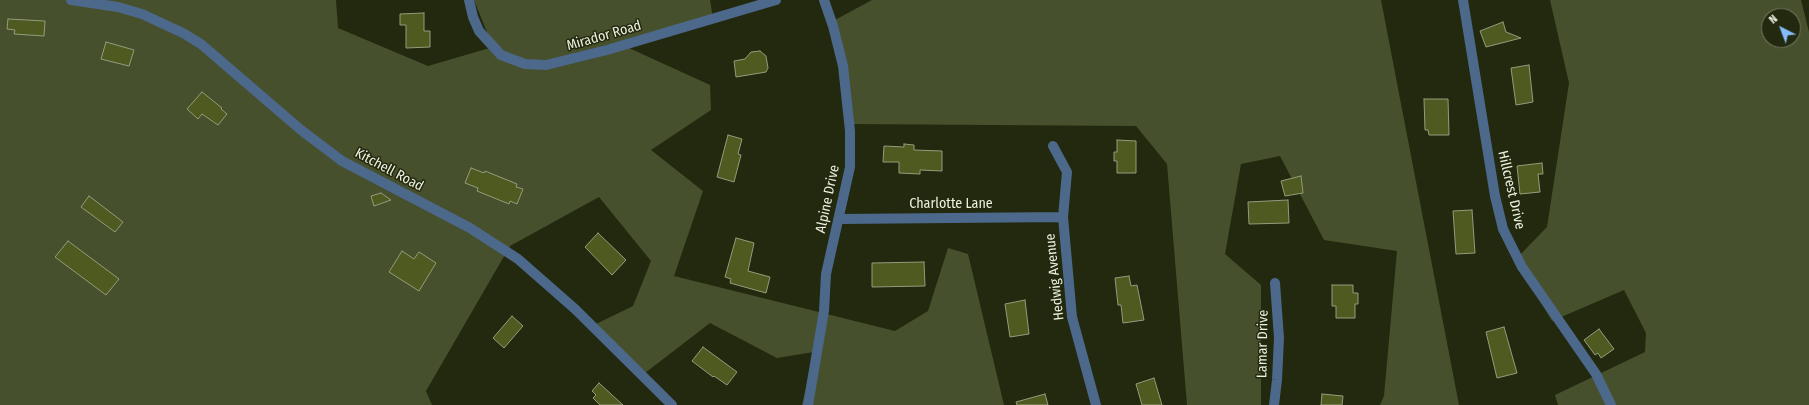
<!DOCTYPE html>
<style>
body{margin:0}
#map{position:relative;width:1809px;height:405px;overflow:hidden;background:#23290e;font-family:"Fira Sans Condensed",sans-serif}
canvas{display:block}
.north{position:absolute;left:1761px;top:8px;width:40px;height:40px;box-sizing:border-box;background:#23290e;border:1px solid #737962;border-radius:50%;rotate:318deg;font-size:11px;font-weight:700;line-height:16px;text-align:center;color:#ebf0df}
.north::after{content:'';display:block;margin:auto;width:14px;height:18px;background:#86bbfb;clip-path:polygon(50% 0,100% 100%,50% 72%,0 100%)}
</style>
<div id="map">
<canvas width="1809" height="405"></canvas>
<div class="north">N</div>
</div>
<script>
const context = document.querySelector('canvas').getContext('2d');
context.lineJoin = 'round';
function fill(path, color) {
  context.fillStyle = color;
  context.fill(path, 'evenodd');
}
function shape(rows) {
  const path = new Path2D();
  for (const r of rows) {
    path.moveTo(r[0], r[1]);
    for (let i = 2; i < r.length; i += 2) path.lineTo(r[i], r[i + 1]);
  }
  return path;
}
function stroke(path, color, width, dash) {
  context.strokeStyle = color;
  context.lineWidth = width;
  context.lineCap = dash ? 'butt' : 'round';
  context.setLineDash(dash || []);
  context.stroke(path);
}
function drawText(font, color, halo, rows, align = 'center') {
  context.font = font + ' "Fira Sans Condensed",sans-serif';
  context.lineWidth = 3;
  context.setLineDash([]);
  context.textBaseline = 'middle';
  context.strokeStyle = halo;
  context.fillStyle = color;
  for (const [text, x, y, turn = 0] of rows) {
    context.save();
    context.translate(x, y);
    context.rotate((+turn || 0) * Math.PI / 180);
    context.textAlign = isNaN(turn) ? turn : align;
    if (halo) context.strokeText(text, 0, 0);
    context.fillText(text, 0, 0);
    context.restore();
  }
}
fill(shape([
 [0,0,336,0,338,28,428,66,493,47,474,0,710,0,713,19,618,43,710,85,711,110,651,150,703,191,674,276,895,331,928,311,948,248,968,254,1004,405,802,405,814,352,777,358,710,323,645,373,594,325,633,306,651,261,599,197,510,246,426,391,432,405,0,405],
 [872,0,1381,0,1459,405,1380,405,1384,396,1397,251,1324,240,1280,156,1241,164,1225,254,1261,285,1261,405,1187,405,1167,164,1136,126,851,124,833,21],
 [1550,0,1801,0,1809,32,1809,405,1558,405,1555,395,1645,352,1646,333,1624,290,1552,321,1516,259,1547,227,1569,83],
 [1769,16,1793,16,1793,40,1769,40]
]), '#47502d');
const building = shape([
 [424,13,424,31,430,31,430,47,406,48,406,25,400,25,400,14,424,13],
 [8,19,45,21,44,36,14,34,15,30,7,29,8,19],
 [1503,22,1506,32,1521,38,1486,47,1480,31,1503,22],
 [106,42,134,50,129,66,101,59,106,42],
 [760,51,766,56,768,68,766,72,736,77,734,61,745,59,751,52,760,51],
 [1529,65,1533,102,1516,105,1511,68,1529,65],
 [202,92,222,108,221,109,227,114,218,125,202,114,198,119,187,109,202,92],
 [1424,99,1448,99,1449,135,1429,135,1428,130,1425,130,1424,99],
 [728,135,742,139,738,154,741,155,734,182,717,177,728,135],
 [1117,140,1136,141,1136,173,1117,173,1117,161,1114,161,1114,152,1117,152,1117,140],
 [904,144,914,145,914,150,942,151,942,171,920,170,920,174,899,173,899,162,883,162,884,146,904,147,904,144],
 [1542,163,1543,174,1538,174,1540,192,1520,194,1517,166,1542,163],
 [471,168,484,173,485,171,517,184,516,187,523,189,517,204,510,201,509,204,477,191,478,188,465,183,471,168],
 [1301,176,1303,193,1285,196,1281,181,1301,176],
 [381,193,391,200,374,206,371,196,381,193],
 [89,196,123,222,115,232,81,207,89,196],
 [1288,200,1289,223,1249,224,1248,202,1288,200],
 [1472,210,1475,253,1456,254,1453,211,1472,210],
 [598,233,626,260,612,275,585,247,598,233],
 [736,238,754,243,748,271,770,277,766,293,730,283,731,279,725,277,736,238],
 [68,241,119,279,106,295,55,257,68,241],
 [402,251,414,259,419,252,436,263,419,291,389,272,402,251],
 [924,262,925,286,872,287,872,263,924,262],
 [1129,276,1131,286,1137,285,1144,320,1123,323,1121,305,1118,305,1115,278,1129,276],
 [1332,285,1353,285,1353,293,1358,293,1358,304,1355,304,1355,318,1336,318,1336,306,1332,306,1332,285],
 [1025,300,1029,334,1010,337,1005,304,1025,300],
 [512,316,523,326,504,348,493,338,512,316],
 [1504,327,1517,373,1497,378,1486,332,1504,327],
 [1599,329,1614,349,1601,358,1598,353,1595,355,1584,340,1599,329],
 [703,347,737,372,727,385,714,376,713,377,692,361,703,347],
 [1154,378,1162,405,1142,405,1136,384,1154,378],
 [599,383,623,405,600,405,593,398,596,395,592,391,599,383],
 [1045,394,1048,405,1017,405,1016,402,1045,394],
 [1322,394,1343,396,1342,405,1321,405,1322,394]
]);
fill(building, '#4e5a20');
stroke(building, '#939c7d', 1);
stroke(shape([
 [71,0,118,7,142,14,183,33,201,44,301,130,342,161,470,228,518,259,575,309,672,405],
 [469,0,473,17,479,31,501,55,525,64,546,65,607,50,776,0],
 [1463,0,1495,196,1503,229,1522,267,1596,374,1611,405],
 [1053,146,1067,172,1063,217,1072,317,1096,405],
 [840,219,1063,217],
 [808,405,824,311,826,274,850,167,850,131,843,66,833,26,824,0],
 [1274,405,1277,380,1279,338,1275,283]
]), '#4c688b', 10);
drawText('14px', '#ebf0df', '#23290e', [
 ["Mirador Road",604,36,-16],
 ["Kitchell Road",389,170,28],
 ["Hillcrest Drive",1511,190,77],
 ["Alpine Drive",828,199,-78],
 ["Charlotte Lane",951,204],
 ["Hedwig Avenue",1055,277,-96],
 ["Lamar Drive",1263,344,-89]
]);
</script>
